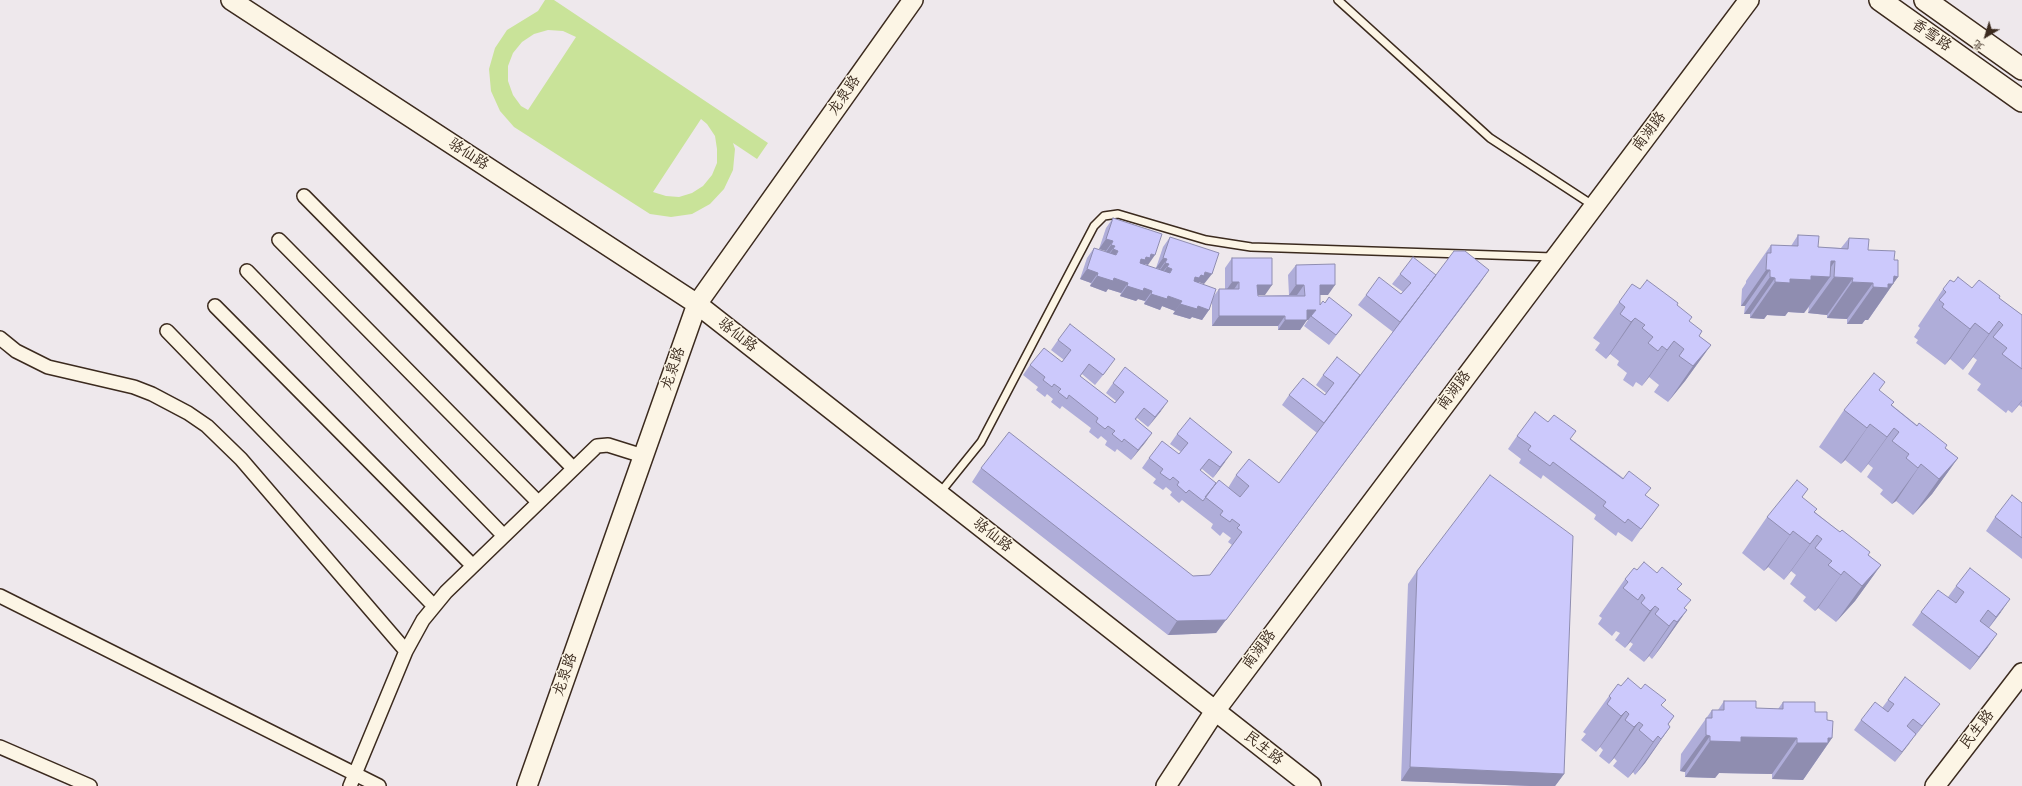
<!DOCTYPE html>
<meta charset="utf-8">
<style>
body{margin:0}
#map{position:relative;width:2022px;height:786px;overflow:hidden;background:#eee8ec;font-family:"Architects Daughter","LXGW WenKai TC",sans-serif}
canvas{display:block}
.north{position:absolute;left:1966px;top:16px;width:40px;height:40px;-webkit-text-stroke:3px #fcf5e5;paint-order:stroke;rotate:218deg;font-size:11px;font-weight:700;line-height:16px;text-align:center;color:#3b2a1e}
.north::after{content:'';display:block;margin:auto;width:14px;height:18px;background:#3b2a1e;clip-path:polygon(50% 0,100% 100%,50% 72%,0 100%)}
</style>
<div id="map">
<canvas width="2022" height="786"></canvas>
<div class="north">北</div>
</div>
<script>
const context = document.querySelector('canvas').getContext('2d');
context.lineJoin = 'round';
function fill(path, color) {
  context.fillStyle = color;
  context.fill(path, 'evenodd');
}
function shape(rows) {
  const path = new Path2D();
  for (const r of rows) {
    path.moveTo(r[0], r[1]);
    for (let i = 2; i < r.length; i += 2) path.lineTo(r[i], r[i + 1]);
  }
  return path;
}
function stroke(path, color, width, dash) {
  context.strokeStyle = color;
  context.lineWidth = width;
  context.lineCap = dash ? 'butt' : 'round';
  context.setLineDash(dash || []);
  context.stroke(path);
}
function drawText(font, color, halo, rows, align = 'center') {
  context.font = font + ' "Architects Daughter","LXGW WenKai TC",sans-serif';
  context.lineWidth = 3;
  context.setLineDash([]);
  context.textBaseline = 'middle';
  context.strokeStyle = halo;
  context.fillStyle = color;
  for (const [text, x, y, turn = 0] of rows) {
    context.save();
    context.translate(x, y);
    context.rotate((+turn || 0) * Math.PI / 180);
    context.textAlign = isNaN(turn) ? turn : align;
    if (halo) context.strokeText(text, 0, 0);
    context.fillText(text, 0, 0);
    context.restore();
  }
}
fill(shape([
 [545,0,554,0,768,143,757,159,733,143,735,149,733,170,724,189,710,204,692,214,671,217,650,214,514,127,500,111,491,91,489,69,495,48,507,30,538,11],
 [548,30,563,31,576,37,528,110,521,106,513,95,508,81,508,66,513,53,522,42,534,34],
 [701,119,707,124,715,136,717,149,717,163,712,175,703,186,692,193,679,197,666,196,653,192]
]), '#c9e399');
const lane = shape([
 [1338,0,1490,138,1594,206],
 [939,494,981,442,1094,226,1104,216,1118,214,1206,240,1251,247,1553,257]
]);
const street = shape([
 [304,196,573,468],
 [279,240,538,502],
 [247,271,504,536],
 [215,306,473,566],
 [167,331,434,606],
 [0,338,16,351,48,367,134,387,152,394,188,413,207,426,241,459,406,651],
 [0,596,379,786],
 [0,747,90,786],
 [350,786,406,651,423,620,446,592,597,446,608,445,643,456]
]);
const secondary = shape([
 [231,0,697,304,1311,786],
 [527,786,697,304,913,0],
 [1166,786,1215,711,1749,0],
 [1935,786,2022,673]
]);
const primary = shape([
 [1880,0,2022,101],
 [1925,0,2022,69]
]);
stroke(lane, '#3b2a1e', 10);
stroke(street, '#3b2a1e', 16);
stroke(secondary, '#3b2a1e', 22);
stroke(primary, '#3b2a1e', 24);
stroke(lane, '#fcf5e5', 7);
stroke(street, '#fcf5e5', 13);
stroke(secondary, '#fcf5e5', 19);
stroke(primary, '#fcf5e5', 21);
fill(shape([
 [1113,218,1148,265,1145,264,1145,265,1160,270,1160,269,1156,268,1163,247,1170,237,1204,284,1199,282,1199,283,1213,297,1219,289,1225,289,1225,268,1232,258,1265,295,1258,295,1258,296,1289,295,1288,275,1296,265,1328,295,1320,295,1320,305,1325,303,1352,315,1329,345,1304,326,1308,320,1307,320,1300,330,1278,330,1278,326,1212,326,1212,302,1209,310,1202,320,1192,317,1190,319,1173,314,1175,311,1162,306,1160,310,1144,304,1145,301,1138,299,1136,301,1120,296,1121,293,1108,289,1106,292,1090,286,1091,283,1080,279,1087,258,1094,248,1105,252,1106,251,1099,249,1106,228],
 [1798,235,1818,247,1841,248,1849,238,1868,250,1894,260,1898,277,1893,283,1893,284,1868,320,1865,320,1862,324,1847,324,1847,319,1827,318,1827,315,1808,313,1809,307,1804,313,1788,312,1785,316,1767,315,1764,319,1750,318,1750,314,1744,314,1745,306,1741,306,1742,289,1746,283,1746,281,1771,245,1791,246],
 [1400,274,1436,275,1480,283,1216,633,1168,635,972,482,981,468,1193,576,1210,575,1232,545,1228,542,1231,538,1223,532,1220,536,1211,528,1213,524,1182,500,1179,503,1170,495,1172,492,1166,487,1163,490,1153,483,1156,479,1142,468,1149,458,1179,454,1181,452,1170,444,1177,434,1225,462,1213,478,1202,469,1200,471,1216,483,1228,488,1236,475,1279,483,1317,433,1282,405,1289,395,1325,395,1326,393,1316,385,1323,375,1360,375,1393,332,1358,305,1366,295,1401,294,1403,292,1392,284],
 [1954,282,1972,288,1999,298,2022,315,2022,407,2019,405,2012,413,2008,410,2006,413,1977,390,1981,384,1968,374,1977,360,1973,357,1963,370,1950,359,1945,365,1916,343,1918,340,1914,337,1920,328,1918,326,1943,289],
 [1640,289,1677,305,1699,336,1711,345,1685,381,1668,402,1654,392,1659,385,1649,377,1642,386,1636,382,1633,387,1623,380,1627,373,1617,365,1619,361,1610,354,1606,359,1595,350,1600,343,1593,338,1619,302],
 [1058,340,1108,369,1095,385,1082,374,1080,376,1115,403,1116,401,1106,393,1113,383,1161,411,1148,427,1137,418,1136,420,1152,433,1131,460,1117,449,1115,452,1105,445,1107,441,1101,436,1098,439,1089,432,1091,428,1062,406,1060,409,1051,402,1053,399,1047,394,1045,397,1036,390,1038,387,1023,375,1030,365,1062,362,1064,360,1051,350],
 [1879,391,1892,405,1958,458,1932,494,1913,515,1896,501,1892,504,1880,494,1883,490,1867,477,1873,468,1868,464,1861,473,1845,460,1841,464,1819,447,1844,410],
 [1517,436,1571,439,1646,495,1649,518,1632,542,1618,532,1616,536,1594,519,1596,515,1543,475,1541,479,1519,463,1521,459,1508,449],
 [1808,489,1802,497,1815,512,1881,565,1855,601,1836,622,1818,608,1815,611,1803,601,1806,597,1790,584,1796,575,1791,571,1784,580,1768,567,1764,571,1742,553,1767,517],
 [2022,503,2022,559,1986,531,1995,517],
 [1637,570,1678,590,1685,609,1687,610,1661,647,1652,659,1649,656,1644,662,1629,650,1633,644,1630,642,1625,648,1615,640,1620,633,1616,631,1612,636,1598,624,1602,618,1599,616,1625,579],
 [1417,571,1564,774,1555,786,1531,786,1401,781,1408,584],
 [1956,586,2001,612,1989,628,1988,647,1970,670,1912,625,1921,612,1948,597],
 [1621,686,1661,706,1674,716,1668,725,1670,727,1645,763,1635,775,1633,772,1628,778,1613,766,1617,761,1614,758,1609,764,1599,756,1603,750,1600,747,1596,752,1581,740,1586,734,1583,732,1609,696],
 [1888,700,1940,704,1915,736,1914,736,1895,762,1854,730,1861,720,1882,708],
 [1724,701,1756,708,1778,709,1783,702,1815,712,1832,738,1803,780,1772,779,1772,774,1719,773,1715,778,1685,777,1685,772,1680,771,1681,754,1712,710,1718,710]
]), '#afadd9');
fill(shape([
 [1106,239,1113,241,1106,251,1099,249],
 [1111,245,1115,246,1107,256,1104,255],
 [1113,249,1118,251,1111,261,1106,260],
 [1151,254,1155,255,1148,265,1145,264,1142,268,1138,270,1141,259,1146,257],
 [1163,258,1167,259,1160,269,1156,268],
 [1831,261,1835,261,1824,277,1830,277,1804,313,1788,312,1785,316,1767,315,1764,319,1750,318,1775,282,1790,279,1811,276],
 [1165,263,1169,264,1161,274,1158,273],
 [1167,267,1172,269,1165,279,1160,278],
 [1087,269,1098,273,1091,283,1080,279],
 [1489,270,1480,283,1216,633,1168,635,1177,621],
 [1766,270,1770,270,1745,306,1741,306],
 [1205,272,1212,274,1204,284,1199,282,1196,286,1192,288,1195,277,1201,275],
 [1097,276,1114,278,1128,283,1121,293,1108,289,1106,292,1090,286],
 [1894,276,1898,277,1893,284,1868,320,1865,320,1862,324,1847,324,1873,287],
 [1770,277,1775,278,1750,314,1744,314],
 [1834,277,1853,278,1827,315,1808,313],
 [1232,282,1239,282,1232,292,1225,292],
 [1852,282,1873,283,1847,319,1827,318],
 [1257,285,1272,285,1265,295,1250,295],
 [1296,285,1304,285,1297,295,1289,295],
 [1320,285,1335,285,1328,295,1312,295],
 [1127,286,1144,288,1152,291,1145,301,1138,299,1136,301,1120,296],
 [1151,294,1168,296,1182,301,1175,311,1162,306,1160,310,1144,304],
 [1180,304,1198,306,1209,310,1202,320,1192,317,1190,319,1173,314],
 [1307,310,1316,310,1308,320,1307,320,1300,330,1278,330,1285,320],
 [1219,316,1285,316,1278,326,1212,326],
 [1635,318,1610,354,1606,359,1631,322],
 [1999,321,1973,357,1963,370,1989,334],
 [1975,323,1950,359,1945,365,1970,329],
 [1674,341,1649,377,1642,386,1667,350],
 [1711,345,1685,381,1668,402,1693,366],
 [2022,400,2022,401,2012,413],
 [1168,401,1161,411,1148,427,1155,417],
 [1870,424,1845,460,1841,464,1867,428],
 [1894,428,1868,464,1861,473,1887,437],
 [1152,433,1145,443,1131,460,1138,450],
 [1232,452,1225,462,1213,478,1220,467],
 [1958,458,1932,494,1913,515,1939,479],
 [1921,464,1896,501,1892,504,1918,468],
 [1793,531,1768,567,1764,571,1790,535],
 [1817,535,1791,571,1784,580,1810,544],
 [1881,565,1855,601,1836,622,1862,586],
 [1844,571,1818,608,1815,611,1841,575],
 [2010,599,2001,612,1987,630,1996,617],
 [1655,606,1630,642,1625,648,1650,611],
 [1687,610,1661,647,1652,659,1677,622],
 [1674,620,1649,656,1644,662,1669,626],
 [1997,634,1988,647,1970,670,1979,657],
 [1940,704,1932,714,1915,736,1922,726],
 [1626,711,1600,747,1596,752,1621,716],
 [1639,722,1614,758,1609,764,1634,727],
 [1670,727,1645,763,1635,775,1661,739],
 [1916,734,1909,744,1895,762,1902,752],
 [1706,735,1710,736,1685,772,1680,771],
 [1658,736,1633,772,1628,778,1653,742],
 [1741,737,1797,738,1772,774,1719,773,1715,778,1685,777,1710,741],
 [1828,738,1832,738,1803,780,1772,779,1797,743],
 [1410,767,1564,774,1555,786,1531,786,1401,781]
]), '#8f8db0');
const building = shape([
 [1113,218,1162,234,1155,255,1151,254,1150,258,1146,257,1145,260,1141,259,1140,263,1170,273,1172,269,1167,267,1169,264,1165,263,1167,259,1163,258,1170,237,1219,253,1212,274,1205,272,1204,276,1201,275,1199,278,1195,277,1194,281,1216,289,1209,310,1198,306,1197,309,1180,304,1182,301,1168,296,1167,299,1151,294,1152,291,1144,288,1143,291,1127,286,1128,283,1114,278,1113,281,1097,276,1098,273,1087,269,1094,248,1116,255,1118,251,1113,249,1115,246,1111,245,1113,241,1106,239,1113,218],
 [1798,235,1819,236,1818,247,1848,249,1849,238,1869,239,1868,250,1895,251,1894,260,1898,260,1898,277,1894,276,1893,284,1888,284,1888,288,1873,287,1873,283,1852,282,1853,278,1834,277,1835,261,1831,261,1830,277,1811,276,1811,280,1790,279,1790,283,1775,282,1775,278,1770,277,1770,270,1766,270,1767,253,1771,253,1771,245,1798,246,1798,235],
 [1454,251,1465,251,1489,270,1226,620,1177,621,981,468,1009,432,1193,576,1210,575,1242,532,1237,528,1240,525,1232,519,1230,522,1220,515,1223,511,1205,497,1219,480,1240,497,1249,486,1236,475,1249,459,1279,483,1454,251],
 [1413,257,1436,275,1400,322,1366,295,1379,277,1401,294,1411,283,1400,274,1413,257],
 [1232,258,1272,258,1272,285,1257,285,1258,296,1305,296,1304,285,1296,285,1296,265,1335,264,1335,285,1320,285,1320,305,1323,301,1325,303,1329,297,1352,315,1336,335,1311,316,1316,310,1307,310,1307,320,1285,320,1285,316,1219,316,1219,289,1239,289,1239,282,1232,282,1232,258],
 [1958,277,1972,288,1979,280,2000,296,1999,298,2022,315,2022,369,2002,354,2007,348,1993,337,2003,325,1999,321,1989,334,1975,323,1970,329,1942,307,1944,304,1939,300,1946,292,1943,289,1950,280,1954,282,1958,277],
 [1647,280,1678,303,1677,305,1692,317,1689,321,1702,331,1699,336,1711,345,1693,366,1679,356,1684,349,1674,341,1667,350,1662,346,1658,351,1648,343,1653,337,1642,328,1645,325,1635,318,1631,322,1620,314,1625,307,1619,302,1632,284,1640,289,1647,280],
 [1070,324,1115,359,1103,375,1089,364,1080,376,1115,403,1124,392,1113,383,1125,367,1168,401,1155,417,1144,408,1135,419,1152,433,1138,450,1124,439,1122,442,1112,434,1115,431,1108,426,1105,429,1096,422,1098,418,1069,395,1067,399,1058,392,1061,389,1054,384,1052,387,1043,380,1045,377,1030,365,1044,348,1062,362,1071,350,1058,340,1070,324],
 [1337,357,1360,375,1324,423,1289,395,1303,378,1325,395,1334,383,1323,375,1337,357],
 [1874,373,1885,382,1879,390,1894,402,1891,405,1917,426,1919,423,1947,445,1945,448,1958,458,1939,479,1921,464,1918,468,1906,458,1909,454,1892,441,1899,432,1894,428,1887,437,1870,424,1867,428,1844,410,1874,373],
 [1535,412,1548,422,1554,415,1576,431,1570,439,1623,479,1629,471,1651,488,1645,495,1659,505,1641,529,1628,519,1625,523,1603,506,1606,502,1553,462,1550,466,1528,450,1531,446,1517,436,1535,412],
 [1190,418,1232,452,1220,467,1209,459,1200,470,1216,483,1203,501,1189,490,1186,493,1177,485,1179,482,1173,477,1170,480,1160,473,1163,469,1149,458,1162,441,1179,454,1188,443,1177,434,1190,418],
 [1490,475,1573,536,1564,774,1410,767,1417,571,1490,475],
 [1797,480,1808,489,1802,497,1817,509,1814,512,1840,532,1842,530,1870,552,1868,555,1881,565,1862,586,1844,571,1841,575,1828,565,1832,561,1815,548,1822,539,1817,535,1810,544,1793,531,1790,535,1767,517,1797,480],
 [2012,495,2022,503,2022,538,1995,517,2012,495],
 [1644,562,1657,573,1662,567,1682,584,1677,589,1691,600,1684,608,1687,610,1677,622,1674,620,1669,626,1655,614,1659,609,1655,606,1650,611,1641,603,1645,598,1642,594,1638,600,1623,588,1628,582,1625,579,1634,568,1637,570,1644,562],
 [1970,568,2010,599,1996,617,1988,610,1980,621,1997,634,1979,657,1921,612,1938,590,1956,603,1964,592,1956,586,1970,568],
 [1905,677,1940,704,1922,726,1913,719,1907,726,1916,734,1902,752,1861,720,1875,702,1888,712,1894,704,1888,700,1905,677],
 [1628,678,1641,689,1645,684,1666,700,1661,705,1674,716,1668,724,1670,727,1661,739,1658,736,1653,742,1639,730,1643,725,1639,722,1634,727,1625,720,1629,714,1626,711,1621,716,1607,704,1611,698,1609,696,1618,684,1621,686,1628,678],
 [1724,701,1756,701,1756,708,1783,709,1783,702,1815,702,1815,712,1827,712,1827,720,1833,721,1832,738,1828,738,1828,743,1797,743,1797,738,1741,737,1741,742,1710,741,1710,736,1706,735,1706,718,1712,718,1712,710,1724,710,1724,701]
]);
fill(building, '#ccc9fc');
stroke(building, '#8f8db0', 1);
drawText('15px', '#3b2a1e', '#fcf5e5', [
 ["香雪路",1931,36,35],
 ["龙泉路",845,96,-55],
 ["南湖路",1650,132,-53],
 ["骆仙路",468,155,33],
 ["骆仙路",737,336,38],
 ["龙泉路",674,369,-71],
 ["南湖路",1455,391,-53],
 ["骆仙路",992,536,38],
 ["南湖路",1260,650,-53],
 ["龙泉路",566,675,-71],
 ["民生路",1978,730,-52],
 ["民生路",1263,749,38]
]);
</script>
